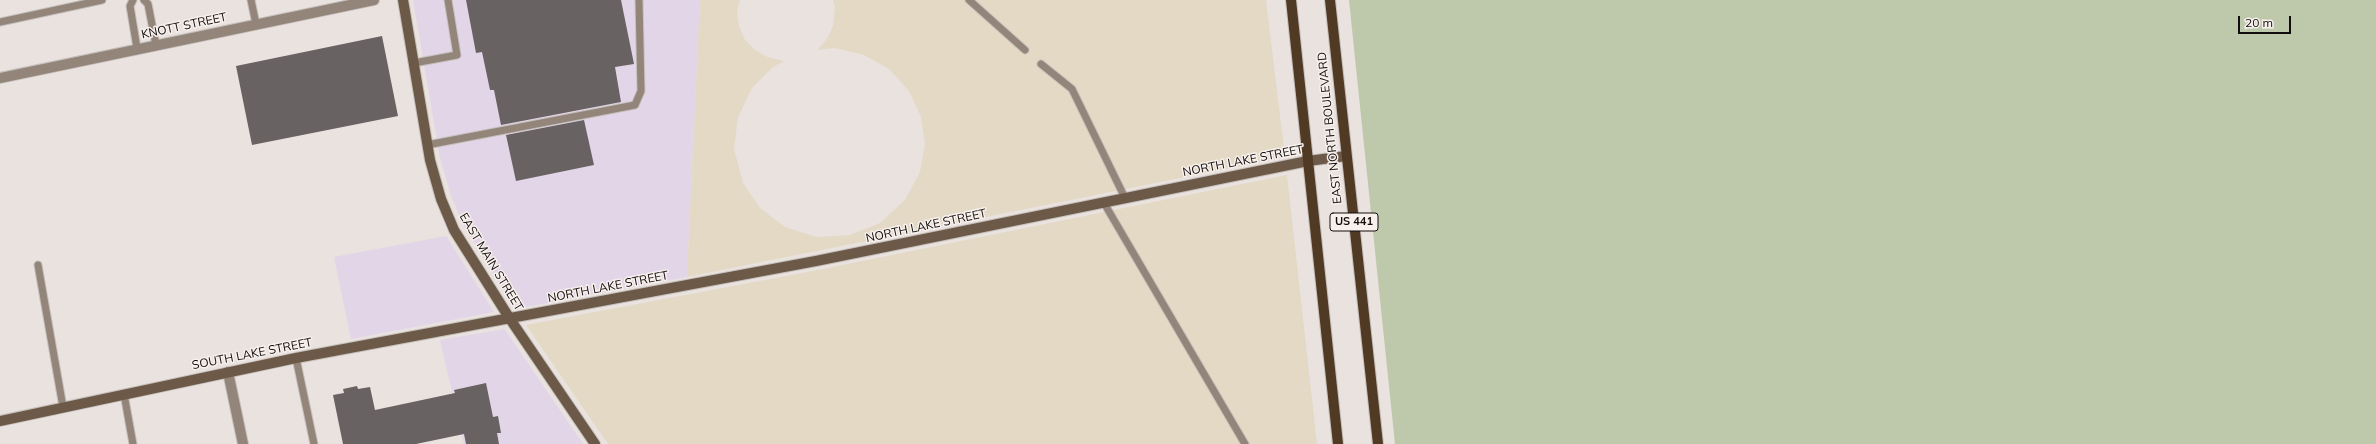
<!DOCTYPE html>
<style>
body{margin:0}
#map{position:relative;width:2376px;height:444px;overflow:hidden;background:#e9e2df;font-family:Mulish,sans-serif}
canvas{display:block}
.scale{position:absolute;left:2238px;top:16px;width:53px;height:18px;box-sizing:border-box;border:2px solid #100d0c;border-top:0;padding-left:5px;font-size:12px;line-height:14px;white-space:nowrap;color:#100d0c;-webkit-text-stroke:3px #f7f0ec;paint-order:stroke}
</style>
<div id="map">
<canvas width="2376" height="444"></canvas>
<div class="scale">20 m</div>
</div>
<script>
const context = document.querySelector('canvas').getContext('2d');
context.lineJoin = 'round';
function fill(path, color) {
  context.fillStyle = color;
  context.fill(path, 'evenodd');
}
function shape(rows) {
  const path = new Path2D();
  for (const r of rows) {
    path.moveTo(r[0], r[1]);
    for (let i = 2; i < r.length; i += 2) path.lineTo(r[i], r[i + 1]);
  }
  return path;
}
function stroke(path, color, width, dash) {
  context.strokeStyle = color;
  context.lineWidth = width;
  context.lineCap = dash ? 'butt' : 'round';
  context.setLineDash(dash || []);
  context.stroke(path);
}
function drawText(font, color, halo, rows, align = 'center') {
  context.font = font + ' Mulish,sans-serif';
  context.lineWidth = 3;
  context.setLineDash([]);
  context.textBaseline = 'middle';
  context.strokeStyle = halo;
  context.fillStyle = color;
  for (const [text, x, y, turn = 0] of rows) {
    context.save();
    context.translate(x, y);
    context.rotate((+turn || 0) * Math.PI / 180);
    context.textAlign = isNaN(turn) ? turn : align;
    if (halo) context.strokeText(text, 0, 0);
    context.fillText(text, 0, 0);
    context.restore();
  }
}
fill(shape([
 [413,0,700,0,687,277,515,309,464,226,451,196,440,158],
 [446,236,494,312,351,339,334,257],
 [504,329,506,331,583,444,464,444,440,340]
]), '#e2d5e8');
fill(shape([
 [700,0,740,0,737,11,739,26,745,40,754,49,767,57,784,61,773,67,752,88,738,117,734,149,743,183,760,208,785,227,817,237,850,235,880,223,905,200,920,172,925,144,921,117,909,91,889,69,864,55,835,48,817,50,827,39,833,26,835,7,833,0,1266,0,1285,157,687,277],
 [1287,175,1317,444,608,444,526,325,818,270]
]), '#e4d9c5');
fill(shape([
 [1349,0,2376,0,2376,444,1395,444]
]), '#bec9ab');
fill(shape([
 [466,0,621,0,634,64,615,67,621,102,501,125,494,90,490,90,482,52,476,53],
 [382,36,398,116,252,145,236,66],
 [584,120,594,165,516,181,506,135],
 [486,383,493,417,498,416,501,433,497,433,499,444,466,444,464,434,416,444,343,444,333,395,344,393,343,389,357,386,358,389,370,387,375,410,455,393,454,390]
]), '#696262');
const lane = shape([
 [133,0,130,6,137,48],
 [144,0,148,4,156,45],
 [251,0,256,24],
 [969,0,1025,50],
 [0,22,102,0],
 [414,63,457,55,448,0],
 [1041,64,1072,89,1125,198],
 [427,145,635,105,641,91,639,0],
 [1104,203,1245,444],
 [38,265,63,407],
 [296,358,314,444],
 [124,394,133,444]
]);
const street = shape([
 [0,78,374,0],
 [228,372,243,444]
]);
const secondary = shape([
 [403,0,430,160,441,199,454,230,510,319,595,444],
 [0,421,296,358,816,261,1308,161,1346,156]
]);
const primary = shape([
 [1291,0,1338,444],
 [1330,0,1378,444]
]);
stroke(lane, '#c6c0bd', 9);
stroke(street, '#c6c0bd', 12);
stroke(secondary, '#c6c0bd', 12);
stroke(primary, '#c6c0bd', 12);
stroke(lane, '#938579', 7);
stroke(street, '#938579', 10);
stroke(secondary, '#6c5947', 10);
stroke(primary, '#503a24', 10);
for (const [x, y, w] of [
 [1354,222,48]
]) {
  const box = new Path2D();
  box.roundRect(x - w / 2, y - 9, w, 18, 3);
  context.fillStyle = '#f7f0ec';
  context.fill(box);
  stroke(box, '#100d0c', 1);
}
drawText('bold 11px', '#100d0c', null, [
 ["US 441",1354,222]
]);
drawText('12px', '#100d0c', '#f7f0ec', [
 ["KNOTT STREET",184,26,-12],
 ["EAST NORTH BOULEVARD",1330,128,-96],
 ["NORTH LAKE STREET",1243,161,-11],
 ["NORTH LAKE STREET",926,226,-12],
 ["EAST MAIN STREET",491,262,59],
 ["NORTH LAKE STREET",608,287,-11],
 ["SOUTH LAKE STREET",252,354,-11]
]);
</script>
